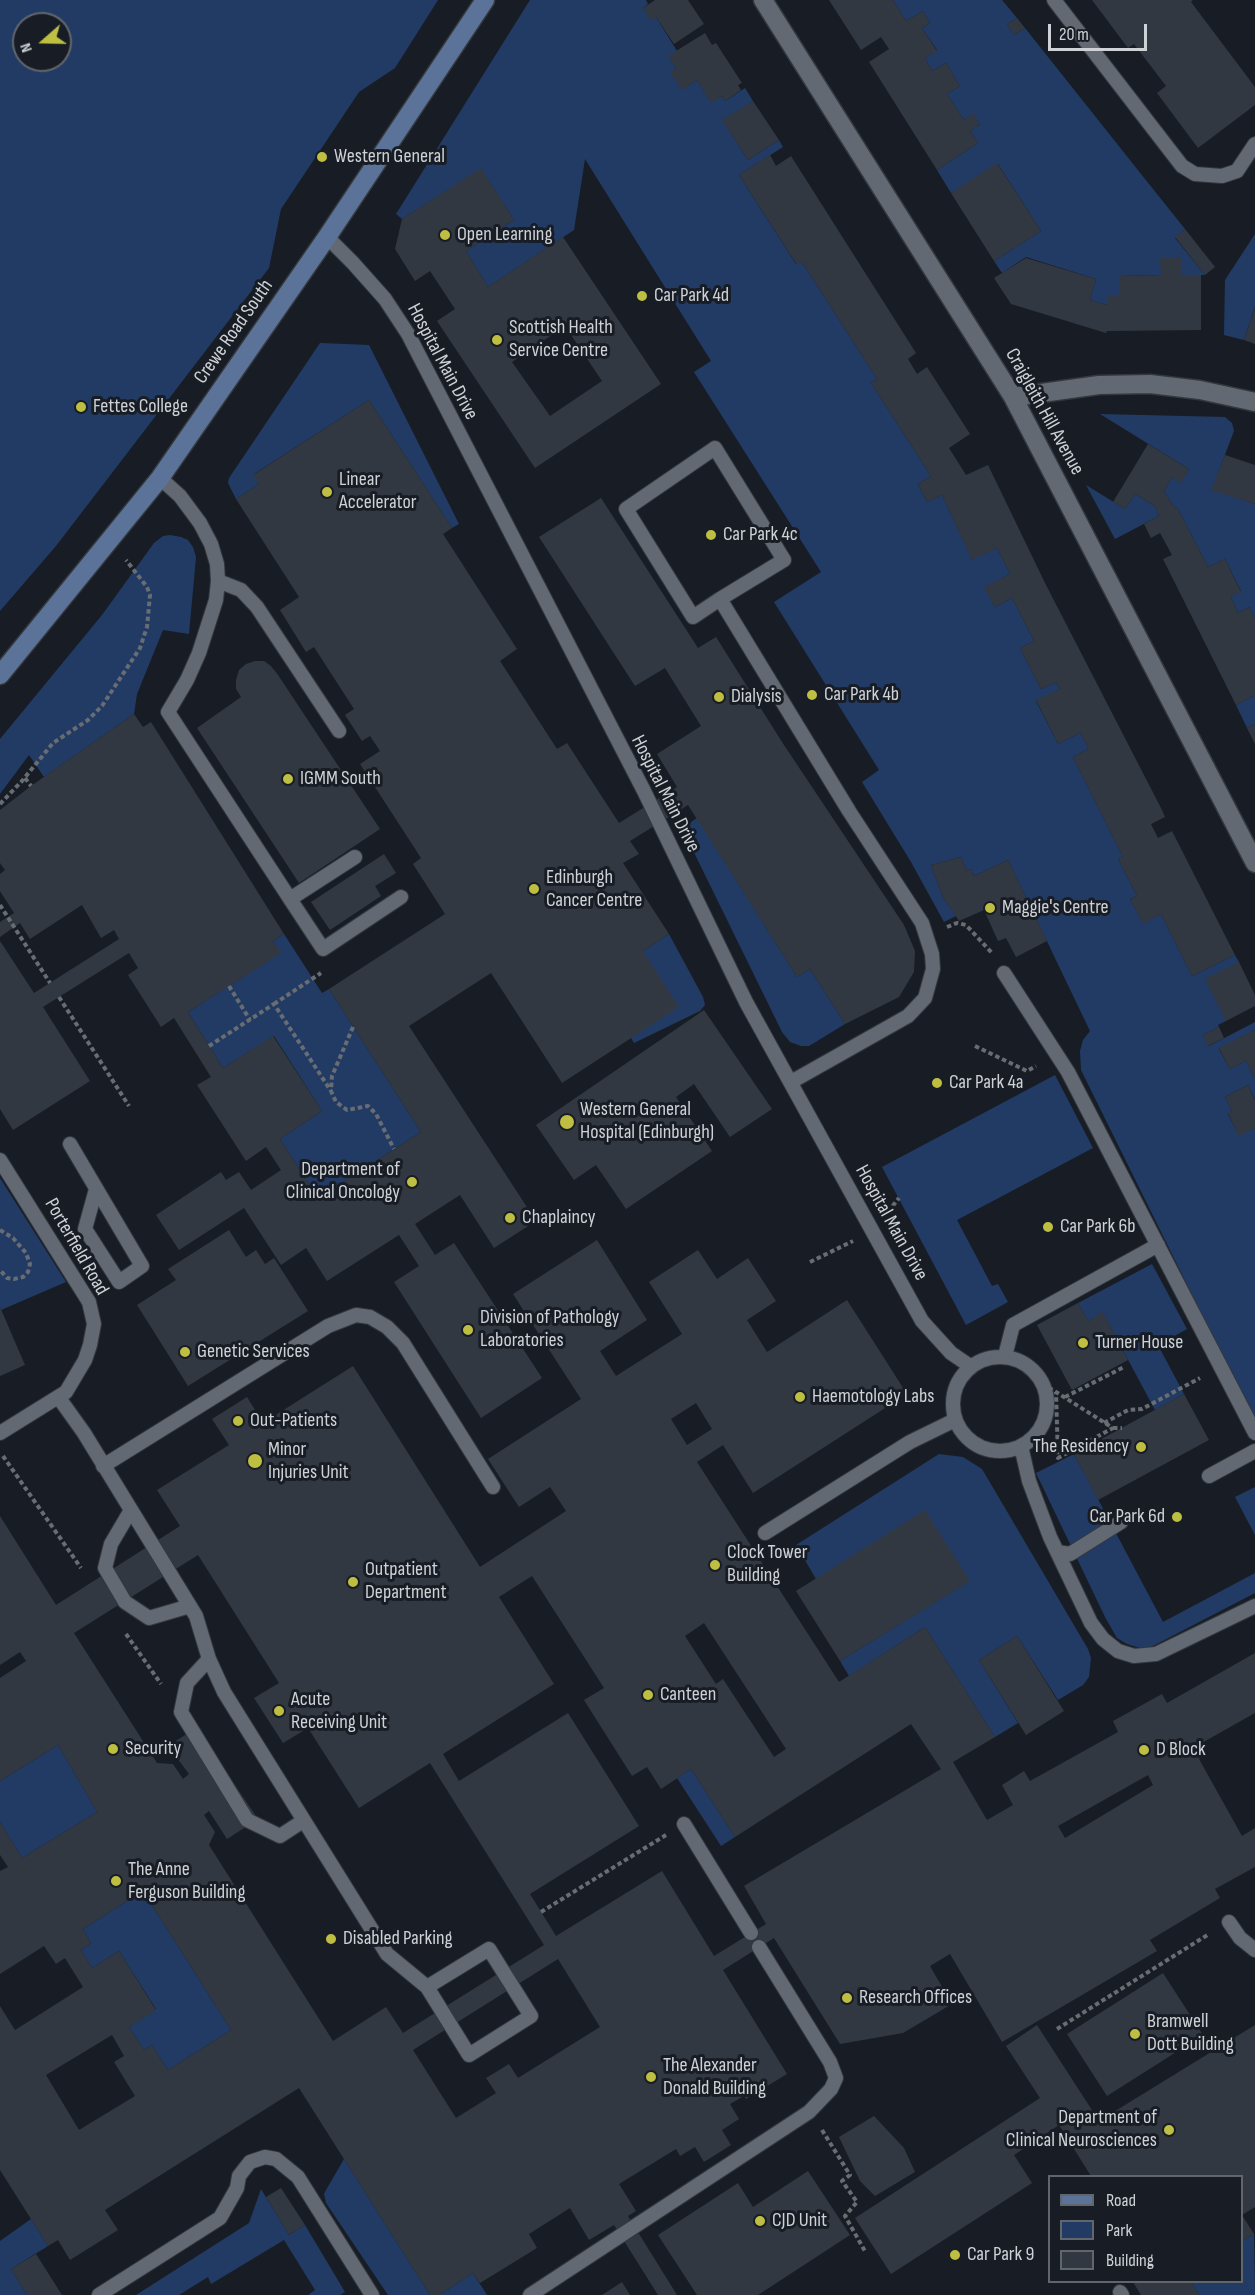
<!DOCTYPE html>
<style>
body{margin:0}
#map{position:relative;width:1255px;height:2295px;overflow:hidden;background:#181d25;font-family:"Sofia Sans Condensed",sans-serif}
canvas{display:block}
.legend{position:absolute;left:1048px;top:2175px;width:195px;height:108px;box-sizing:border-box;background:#181d25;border:2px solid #61656c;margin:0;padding:8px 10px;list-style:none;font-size:18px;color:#ced2d7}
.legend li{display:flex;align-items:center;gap:12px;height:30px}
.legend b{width:30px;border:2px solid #61656c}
.north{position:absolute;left:12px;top:12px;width:60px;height:60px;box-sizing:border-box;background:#181d25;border:2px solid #61656c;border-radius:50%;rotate:250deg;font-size:16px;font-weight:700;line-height:24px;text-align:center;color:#ced2d7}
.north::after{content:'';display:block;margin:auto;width:21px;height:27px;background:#bebf42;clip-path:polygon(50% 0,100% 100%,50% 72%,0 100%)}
.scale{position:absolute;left:1048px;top:24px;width:99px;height:27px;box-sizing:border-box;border:3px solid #ced2d7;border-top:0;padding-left:8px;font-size:18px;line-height:21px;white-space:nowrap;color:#ced2d7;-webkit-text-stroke:4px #181d25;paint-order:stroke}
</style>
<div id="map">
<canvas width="1255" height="2295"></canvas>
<ul class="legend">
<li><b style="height:8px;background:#5c7399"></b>Road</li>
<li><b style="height:16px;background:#223b65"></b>Park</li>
<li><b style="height:16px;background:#323841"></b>Building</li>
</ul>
<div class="north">N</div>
<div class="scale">20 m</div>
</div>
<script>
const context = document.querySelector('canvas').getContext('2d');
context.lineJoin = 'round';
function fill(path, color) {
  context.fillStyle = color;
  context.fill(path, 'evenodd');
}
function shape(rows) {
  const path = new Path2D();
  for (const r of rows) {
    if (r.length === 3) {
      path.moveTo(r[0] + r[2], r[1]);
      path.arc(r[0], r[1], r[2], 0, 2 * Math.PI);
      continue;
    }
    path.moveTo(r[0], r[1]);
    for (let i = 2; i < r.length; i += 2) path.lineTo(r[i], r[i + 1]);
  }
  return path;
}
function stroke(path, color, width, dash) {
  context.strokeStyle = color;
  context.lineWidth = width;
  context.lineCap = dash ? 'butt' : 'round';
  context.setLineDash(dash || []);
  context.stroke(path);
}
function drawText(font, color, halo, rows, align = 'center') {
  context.font = font + ' "Sofia Sans Condensed",sans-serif';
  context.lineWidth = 6;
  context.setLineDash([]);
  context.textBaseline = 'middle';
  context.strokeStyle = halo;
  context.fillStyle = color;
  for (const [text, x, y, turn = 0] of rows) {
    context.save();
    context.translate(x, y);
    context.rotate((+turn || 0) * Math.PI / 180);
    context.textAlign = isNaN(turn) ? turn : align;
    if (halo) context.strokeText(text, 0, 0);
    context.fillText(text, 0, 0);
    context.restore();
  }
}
fill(shape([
 [0,0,438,0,395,68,359,92,281,209,269,268,56,546,0,611],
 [24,24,60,24,60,60,24,60],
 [530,0,646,0,648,4,643,8,651,20,656,17,677,51,669,57,676,68,671,72,683,89,697,80,711,102,722,96,725,101,745,88,753,101,723,121,748,160,779,140,783,147,739,175,796,264,802,262,877,379,871,383,931,476,918,484,927,502,942,495,972,559,997,548,1010,574,985,587,995,607,1012,598,1034,641,1020,648,1041,689,1056,682,1060,689,1036,701,1058,744,1080,733,1086,743,1088,749,1073,757,1123,857,1118,859,1137,896,1130,899,1143,923,1161,914,1192,976,1235,955,1239,962,1226,1021,1218,1025,1219,1027,1203,1035,1209,1046,1255,1022,1255,1030,1219,1049,1230,1069,1246,1061,1255,1079,1255,1099,1248,1085,1225,1097,1232,1111,1228,1114,1239,1135,1255,1128,1255,1422,1081,1070,1080,1051,1083,1040,1090,1031,1008,860,974,876,971,869,967,871,961,857,931,865,943,897,956,916,944,922,911,862,862,782,879,770,774,602,821,572,694,372,711,361,585,159,574,230,488,287,466,251,514,220,481,169,402,219,396,214],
 [893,0,1002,0,1017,18,1007,24,1014,35,1025,28,1145,179,1185,229,1175,238,1205,275,1181,275,1181,258,1161,258,1161,275,1120,276,1120,296,1107,296,1107,305,1090,300,1096,279,1026,257,1002,273,994,261,1041,231,998,164,951,193,937,170,978,143,970,131,980,124,973,114,964,120,947,94,960,86,946,63,932,71,925,58,937,50,922,28,930,23,923,11,906,21],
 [1255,234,1255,307,1244,340,1224,335,1225,280],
 [320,343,369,345,459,524,452,528,369,400,254,474,259,484,236,499,228,483,229,478],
 [1100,414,1225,417,1232,423,1234,431,1212,489,1255,504,1255,618,1249,607,1238,613,1231,597,1241,591,1225,559,1208,567,1177,507,1175,508,1164,491,1172,477,1181,482,1189,469],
 [1086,485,1125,509,1135,494,1155,506,1159,516,1115,539],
 [170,535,181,537,188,540,193,547,196,557,189,634,163,630,137,694,134,714,44,777,29,755,0,794,0,739,102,615,154,543,163,536],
 [1255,695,1255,724,1247,728,1236,705],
 [697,818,797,977,810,969,845,1024,809,1046,801,1046,790,1042,782,1032,682,828],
 [284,934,322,993,329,989,421,1132,318,1198,280,1139,322,1111,274,1036,223,1068,188,1012,280,953,273,941],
 [669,934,703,997,705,1005,700,1011,634,1043,631,1038,643,951],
 [1055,1075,1093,1148,957,1220,992,1286,998,1284,1008,1302,966,1325,882,1167],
 [0,1178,66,1282,1,1310,0,1307],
 [1152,1264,1187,1329,1158,1345,1184,1394,1155,1410,1103,1313,1088,1321,1078,1303],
 [939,1454,963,1457,982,1469,1088,1649,1091,1658,1089,1677,1083,1685,1058,1700,1017,1636,979,1660,1018,1723,995,1737,925,1627,849,1676,840,1661,969,1581,816,1579,796,1545],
 [1074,1454,1163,1622,1255,1573,1255,1593,1151,1647,1140,1648,1127,1644,1117,1638,1106,1619,1036,1473],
 [1255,1487,1255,1535,1235,1497],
 [58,1745,97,1812,22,1858,0,1822,0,1781],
 [691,1769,735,1837,721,1846,677,1778],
 [143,1891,231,2030,168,2070,152,2045,144,2050,129,2027,156,2009,119,1951,92,1968,81,1950,91,1943,83,1929],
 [344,2159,430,2295,388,2295,326,2203,324,2194,326,2190],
 [261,2189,289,2235,305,2225,345,2292,340,2295,308,2295,315,2290,284,2240,211,2284,208,2277,179,2295,136,2295,249,2223],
 [31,2219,48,2246,11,2269,27,2295,0,2295,0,2241],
 [1254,2234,1255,2295,1199,2295,1191,2282,1242,2282,1242,2241],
 [473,2273,487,2295,439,2295]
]), '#223b65');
fill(shape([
 [655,0,688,0,704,24,674,44,656,17,651,21,643,8],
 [829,0,893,0,906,21,923,11,930,23,922,28,937,51,925,58,932,71,946,63,960,86,947,94,964,120,973,113,980,124,970,131,978,143,937,170,869,62,889,49,881,37,861,50],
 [1092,0,1193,0,1191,2,1255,87,1255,105,1198,148,1157,93,1166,86,1134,44,1128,48],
 [1017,18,1025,28,1014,35,1007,24],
 [705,33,712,45,716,43,742,83,738,85,741,90,725,101,722,96,711,103,697,80,682,90,670,72,676,68,668,56],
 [753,101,779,140,748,160,722,120],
 [770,155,776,166,791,156,916,353,908,359,917,374,927,367,970,434,949,448,966,475,988,465,1045,583,1162,810,1165,817,1151,824,1158,838,1172,831,1235,955,1192,976,1161,914,1143,924,1130,899,1137,896,1118,859,1123,857,1073,757,1088,749,1086,743,1080,733,1058,744,1036,700,1060,689,1056,682,1041,689,1020,648,1034,641,1012,598,995,607,984,587,1010,574,997,548,972,560,942,495,927,502,918,484,931,476,871,383,877,379,802,262,797,265,739,175],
 [997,163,1041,231,994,261,951,193],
 [481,168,514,220,466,251,488,287,563,237,661,384,535,468,437,321,455,309,430,271,415,281,395,249,402,219],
 [565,326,602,381,550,416,512,362],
 [1185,229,1215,267,1205,275,1175,237],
 [1026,258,1096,279,1090,300,1107,305,1107,296,1120,296,1120,276,1161,275,1160,258,1181,258,1181,275,1201,275,1201,330,1107,331,1106,333,1011,304,994,278],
 [1255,308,1255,344,1244,340],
 [369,400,452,528,443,534,517,649,500,661,557,749,567,743,619,823,677,787,657,754,701,726,665,668,635,686,539,537,601,498,698,648,716,637,782,742,904,925,915,951,914,972,899,997,845,1024,810,969,797,977,688,805,630,841,639,854,623,863,669,934,643,951,679,1007,562,1083,491,973,409,1026,536,1221,494,1248,460,1195,415,1224,435,1255,454,1243,542,1378,481,1418,394,1282,419,1266,399,1235,327,1281,306,1248,281,1265,244,1208,179,1250,156,1215,221,1172,226,1180,239,1172,251,1190,281,1170,266,1147,246,1161,197,1085,211,1077,174,1018,161,1027,128,975,138,968,129,953,43,1007,90,1081,13,1130,0,1109,0,941,34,993,119,939,114,930,101,938,82,905,30,939,20,923,0,937,0,922,14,913,0,891,0,874,5,870,0,863,0,810,31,786,134,714,143,727,151,722,284,934,273,941,281,953,188,1012,223,1068,273,1036,322,1111,280,1139,318,1198,421,1132,329,989,445,914,413,864,421,858,360,764,380,751,370,736,362,741,345,715,354,709,314,647,306,652,280,610,299,597,236,499,259,484,253,475],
 [1148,444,1189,469,1181,483,1172,477,1164,491,1175,508,1177,507,1208,567,1225,559,1241,592,1231,597,1238,613,1249,607,1255,618,1255,695,1236,705,1163,559,1172,555,1160,533,1151,538,1144,524,1159,516,1155,506,1135,494,1125,509,1113,502],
 [1225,455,1255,465,1255,504,1211,490],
 [255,661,264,661,271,666,278,675,380,829,299,883,197,728,241,697,236,689,236,680,239,670,246,664],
 [1255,724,1255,744,1247,728],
 [384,854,396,873,375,886,381,896,330,930,311,902],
 [961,857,967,871,971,869,974,876,1008,860,1047,941,1016,957,1006,938,998,941,984,910,959,921,943,897,931,865],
 [1239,962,1255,995,1255,1006,1226,1021,1205,979],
 [704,1010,772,1109,730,1137,694,1084,676,1097,712,1151,626,1209,596,1165,574,1180,536,1125],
 [1219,1027,1224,1038,1208,1046,1203,1035],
 [1255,1030,1255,1079,1246,1061,1230,1069,1219,1048],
 [1248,1085,1255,1100,1255,1128,1239,1136,1228,1113,1232,1111,1225,1097],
 [229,1230,246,1257,256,1250,265,1264,274,1258,308,1311,188,1386,137,1305,176,1280,168,1269],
 [597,1240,647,1320,600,1351,616,1376,682,1334,649,1282,698,1250,717,1279,748,1258,776,1301,747,1320,767,1352,847,1300,907,1394,753,1493,723,1445,697,1462,839,1682,925,1627,995,1737,953,1762,987,1820,1013,1805,1002,1785,1024,1771,1030,1781,1118,1732,1113,1721,1162,1694,1167,1703,1255,1653,1255,1713,1200,1744,1206,1755,1199,1759,1242,1836,1255,1828,1255,1867,1215,1889,1220,1898,1150,1940,1157,1951,1002,2042,950,1954,930,1966,952,2004,903,2033,840,2044,774,1938,723,1970,787,2074,746,2099,744,2096,730,2104,739,2119,722,2130,731,2145,704,2162,695,2147,680,2156,676,2149,619,2184,636,2211,628,2216,677,2295,658,2295,614,2225,589,2240,570,2208,529,2234,537,2248,480,2283,473,2273,439,2295,430,2295,299,2088,105,2210,118,2230,70,2260,58,2240,48,2246,0,2170,0,2006,15,2030,83,1987,65,1958,56,1964,44,1946,0,1974,0,1871,8,1867,0,1855,0,1822,22,1858,97,1812,58,1745,0,1781,0,1678,26,1661,20,1652,0,1665,0,1516,56,1605,180,1526,157,1490,229,1445,212,1419,247,1397,263,1423,353,1366,480,1567,566,1511,550,1487,519,1507,488,1459,581,1399,513,1294],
 [696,1403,712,1429,687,1445,671,1419],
 [198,1555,279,1683,254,1698,283,1743,308,1728,359,1808,430,1763,544,1945,403,2033,386,2007,333,2041,209,1845,215,1832,204,1815,209,1811,227,1839,258,1819,196,1728,168,1746,189,1774,183,1779,173,1764,157,1763,74,1633],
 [532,1576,604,1688,584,1700,632,1776,647,1767,661,1789,691,1769,735,1837,911,1724,941,1769,744,1886,766,1924,714,1956,662,1871,556,1936,530,1894,639,1826,568,1713,459,1781,443,1754,554,1684,499,1597],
 [704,1623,786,1749,774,1757,723,1679,716,1684,685,1636],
 [1148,1775,1153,1785,1065,1838,1058,1826],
 [143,1891,231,2030,168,2070,152,2045,144,2050,129,2027,156,2010,119,1951,92,1968,81,1950,91,1943,83,1929],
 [558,1959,600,2027,518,2078,509,2064,486,2078,496,2093,456,2118,413,2050],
 [112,2035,124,2056,114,2062,135,2096,79,2130,46,2075],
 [1078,1303,1088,1321,1103,1312,1128,1360,1072,1390,1037,1325],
 [0,1307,25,1365,0,1376],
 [1184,1394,1209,1440,1098,1500,1074,1454],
 [925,1510,970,1581,840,1661,796,1591],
 [1017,1636,1064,1711,1026,1735,979,1660],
 [1163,1973,1203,2035,1107,2096,1067,2034],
 [1037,2025,1099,2121,1255,2025,1255,2207,1242,2215,1254,2234,1242,2241,1242,2176,1091,2176,1059,2125,1014,2155,1032,2183,891,2274,855,2218,1040,2098,1006,2046],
 [874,2116,904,2148,915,2172,875,2196,860,2181,839,2137],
 [808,2171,850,2235,758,2295,697,2295,658,2235,738,2183,753,2207],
 [281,2188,305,2225,289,2235,266,2197],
 [36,2254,62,2295,27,2295,11,2269],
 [622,2282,630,2295,602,2295],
 [1133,2282,1191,2282,1199,2295,1141,2295]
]), '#323841');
const lane = shape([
 [1054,0,1182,166,1195,174,1222,176,1237,171,1255,144],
 [327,237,353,263,385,299,408,334,644,791,746,1002,922,1321,951,1353,970,1366],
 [160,478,180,496,200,523,211,544,217,564,218,581,216,600,199,653,187,680,168,712,290,899,355,857],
 [218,581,241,590,257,607,339,731],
 [720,599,784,560,715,448,626,509,693,617,720,599,849,811,922,923,932,954,933,969,925,998,908,1016,791,1082],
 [290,899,323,949,401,897],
 [1004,973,1068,1072,1255,1433],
 [70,1144,142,1266,119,1282,85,1229,96,1189],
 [0,1160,89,1302,94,1324,90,1345,85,1360,66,1392,0,1433],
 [1005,1356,1013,1325,1158,1245],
 [1000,1404,47],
 [59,1398,84,1433,196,1616,209,1659,224,1692,387,1954,427,1987],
 [1021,1446,1029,1481,1050,1537,1091,1623,1103,1639,1118,1651,1134,1656,1156,1654,1255,1606],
 [103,1466,328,1326,356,1315,370,1317,387,1327,403,1343,493,1487],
 [1209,1476,1255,1451],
 [131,1510,111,1544,105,1568,125,1602,149,1618,190,1606],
 [765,1533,910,1442,955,1420],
 [1057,1552,1070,1554,1121,1522],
 [209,1659,187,1683,181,1712,247,1820,280,1836,303,1821],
 [684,1824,751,1933],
 [1229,1922,1240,1938,1255,1950],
 [489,1949,531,2016,469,2055,427,1987,489,1949],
 [1120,2292,1122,2295],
 [99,2295,220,2218,237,2188,239,2176,250,2162,265,2157,276,2159,298,2177,372,2295],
 [530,2295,809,2112,831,2089,836,2078,830,2062,759,1947]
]);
const street = shape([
 [763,0,1013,397,1255,863],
 [1013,397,1099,385,1150,384,1200,390,1255,402]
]);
const secondary = shape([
 [0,675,160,478,327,237,485,0]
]);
stroke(lane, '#34383e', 16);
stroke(street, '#34383e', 21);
stroke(secondary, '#34383e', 21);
stroke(shape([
 [25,778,31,786],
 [0,804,22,781,53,743,88,720,102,706,140,648,147,627,150,595,147,587,126,560],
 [0,905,50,983],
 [947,927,957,923,966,925,992,953],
 [229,986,250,1020],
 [59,997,129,1106],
 [274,1004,321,973],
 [353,1027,332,1076,331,1091,336,1102,347,1110,368,1106,376,1114,394,1149],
 [209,1046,274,1004,331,1091],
 [975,1046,1027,1071,1036,1066],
 [888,1212,899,1198],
 [0,1230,13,1238,26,1253,30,1264,28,1272,23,1277,14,1279,7,1278,0,1270],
 [810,1262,853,1241],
 [1042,1384,1056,1392,1113,1428,1058,1458,1056,1392],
 [1065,1397,1124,1367],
 [1104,1423,1128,1410,1142,1409,1200,1378],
 [1113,1428,1122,1428],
 [3,1456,81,1568],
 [126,1634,161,1684],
 [541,1912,666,1835],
 [1057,2029,1209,1934],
 [822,2130,850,2175,842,2181,857,2202,845,2216,866,2253]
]), '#686c73', 4, [4.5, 3]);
stroke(lane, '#636973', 14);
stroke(street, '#636973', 18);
stroke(secondary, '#5c7399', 18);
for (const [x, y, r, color] of [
 [322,157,6,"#bebf42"],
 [445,235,6,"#bebf42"],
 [642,296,6,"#bebf42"],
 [497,340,6,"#bebf42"],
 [81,407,6,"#bebf42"],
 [327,492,6,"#bebf42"],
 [711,535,6,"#bebf42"],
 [812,695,6,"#bebf42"],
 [719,697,6,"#bebf42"],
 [288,779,6,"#bebf42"],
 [534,889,6,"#bebf42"],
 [990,908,6,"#bebf42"],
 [937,1083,6,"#bebf42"],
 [567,1122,8,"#bebf42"],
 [412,1182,6,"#bebf42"],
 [510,1218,6,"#bebf42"],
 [1048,1227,6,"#bebf42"],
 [468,1330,6,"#bebf42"],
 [1083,1343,6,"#bebf42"],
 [185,1352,6,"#bebf42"],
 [800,1397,6,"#bebf42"],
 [238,1421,6,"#bebf42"],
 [1141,1447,6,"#bebf42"],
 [255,1461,8,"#bebf42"],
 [1177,1517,6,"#bebf42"],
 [715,1565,6,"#bebf42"],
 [353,1582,6,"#bebf42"],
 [648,1695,6,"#bebf42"],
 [279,1711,6,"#bebf42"],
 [113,1749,6,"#bebf42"],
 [1144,1750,6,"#bebf42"],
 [116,1881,6,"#bebf42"],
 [331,1939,6,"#bebf42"],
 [847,1998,6,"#bebf42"],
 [1135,2034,6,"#bebf42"],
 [651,2077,6,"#bebf42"],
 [1169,2130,6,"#bebf42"],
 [760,2221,6,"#bebf42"],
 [955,2255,6,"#bebf42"]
]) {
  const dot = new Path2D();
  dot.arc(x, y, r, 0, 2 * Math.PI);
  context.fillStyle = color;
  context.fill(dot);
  stroke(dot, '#181d25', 2);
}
drawText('20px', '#ced2d7', '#181d25', [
 ["Western General",334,157],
 ["Open Learning",457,235],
 ["Car Park 4d",654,296],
 ["Scottish Health",509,328],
 ["Service Centre",509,351],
 ["Fettes College",93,407],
 ["Linear",339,480],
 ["Accelerator",339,503],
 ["Car Park 4c",723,535],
 ["Car Park 4b",824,695],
 ["Dialysis",731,697],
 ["IGMM South",300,779],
 ["Edinburgh",546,878],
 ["Cancer Centre",546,901],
 ["Maggie's Centre",1002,908],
 ["Car Park 4a",949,1083],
 ["Western General",580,1110],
 ["Hospital (Edinburgh)",580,1133],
 ["Department of",400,1170,"right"],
 ["Clinical Oncology",400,1193,"right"],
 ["Chaplaincy",522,1218],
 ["Car Park 6b",1060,1227],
 ["Division of Pathology",480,1318],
 ["Laboratories",480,1341],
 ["Turner House",1095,1343],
 ["Genetic Services",197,1352],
 ["Haemotology Labs",812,1397],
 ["Out-Patients",250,1421],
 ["The Residency",1129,1447,"right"],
 ["Minor",268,1450],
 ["Injuries Unit",268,1473],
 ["Car Park 6d",1165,1517,"right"],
 ["Clock Tower",727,1553],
 ["Building",727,1576],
 ["Outpatient",365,1570],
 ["Department",365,1593],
 ["Canteen",660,1695],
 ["Acute",291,1700],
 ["Receiving Unit",291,1723],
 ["Security",125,1749],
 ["D Block",1156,1750],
 ["The Anne",128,1870],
 ["Ferguson Building",128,1893],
 ["Disabled Parking",343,1939],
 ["Research Offices",859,1998],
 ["Bramwell",1147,2022],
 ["Dott Building",1147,2045],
 ["The Alexander",663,2066],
 ["Donald Building",663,2089],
 ["Department of",1157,2118,"right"],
 ["Clinical Neurosciences",1157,2141,"right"],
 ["CJD Unit",772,2221],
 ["Car Park 9",967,2255]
], 'left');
drawText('20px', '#ced2d7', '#181d25', [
 ["Crewe Road South",234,332,-55],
 ["Hospital Main Drive",442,362,62],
 ["Craigleith Hill Avenue",1044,412,61],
 ["Hospital Main Drive",665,794,63],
 ["Hospital Main Drive",891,1223,61],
 ["Porterfield Road",76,1247,60]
]);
</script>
